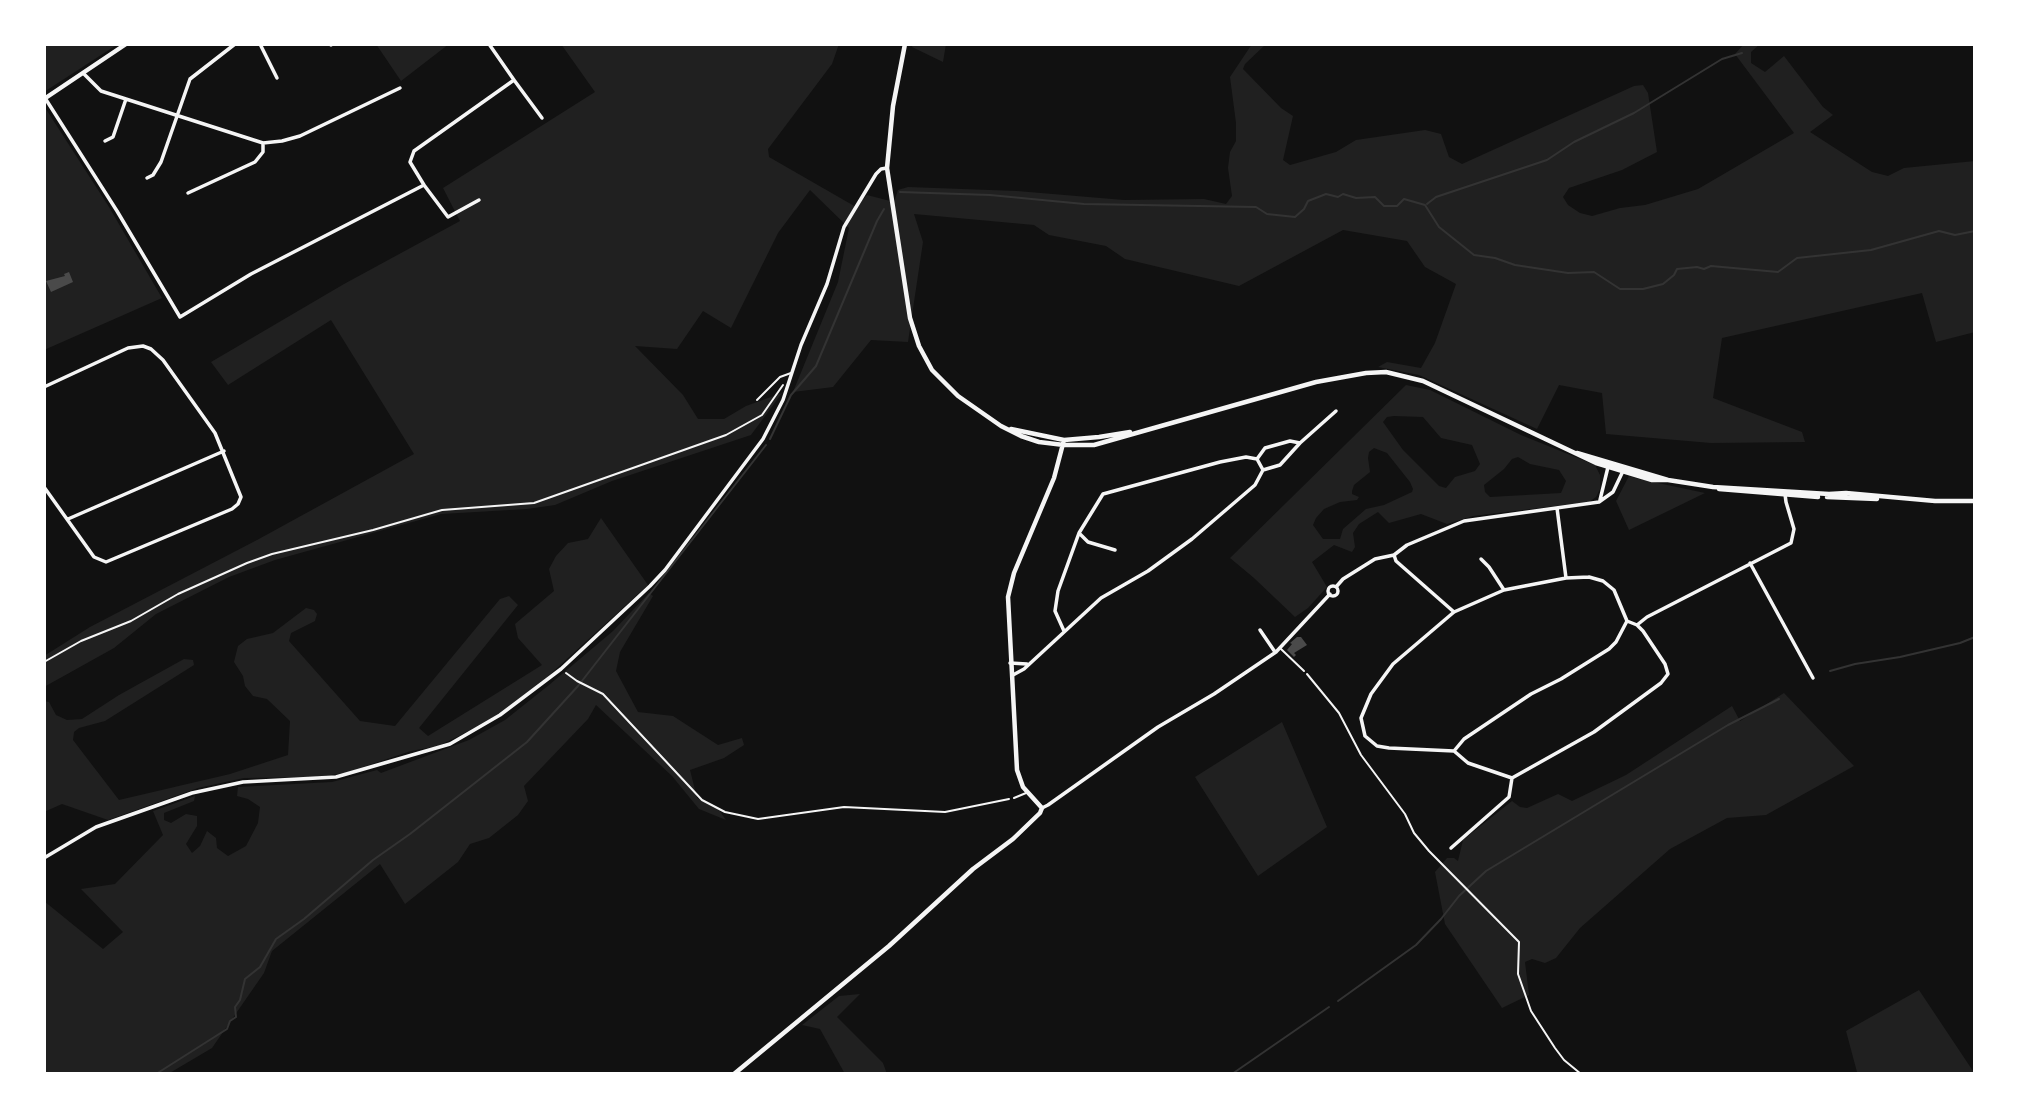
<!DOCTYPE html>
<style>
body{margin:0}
#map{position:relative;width:2019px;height:1118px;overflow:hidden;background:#111;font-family:Ubuntu,sans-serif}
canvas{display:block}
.frame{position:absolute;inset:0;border:46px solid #fff;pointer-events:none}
</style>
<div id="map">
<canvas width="2019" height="1118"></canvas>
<div class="frame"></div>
</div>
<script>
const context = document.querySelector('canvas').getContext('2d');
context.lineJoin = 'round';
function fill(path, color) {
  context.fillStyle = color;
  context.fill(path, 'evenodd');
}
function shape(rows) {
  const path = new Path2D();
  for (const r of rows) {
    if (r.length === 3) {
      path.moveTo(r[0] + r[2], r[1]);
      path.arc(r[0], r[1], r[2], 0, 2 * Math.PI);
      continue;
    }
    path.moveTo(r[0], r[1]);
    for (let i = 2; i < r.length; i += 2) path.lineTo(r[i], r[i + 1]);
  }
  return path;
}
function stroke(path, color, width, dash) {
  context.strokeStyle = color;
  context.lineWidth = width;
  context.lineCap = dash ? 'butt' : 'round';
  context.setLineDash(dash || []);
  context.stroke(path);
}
fill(shape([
 [44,44,118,44,44,92],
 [376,44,449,44,401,81],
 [561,44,839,44,832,64,768,149,769,157,856,207,867,195,894,202,898,190,908,187,1017,191,1124,200,1204,199,1226,204,1232,196,1228,168,1230,152,1236,141,1236,123,1230,77,1252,44,1266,44,1245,64,1243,69,1281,108,1293,116,1283,160,1290,165,1336,152,1356,140,1425,130,1441,134,1449,157,1462,164,1634,86,1643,85,1648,93,1657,152,1622,170,1569,188,1563,197,1568,205,1580,213,1592,216,1620,208,1645,205,1698,189,1794,133,1735,54,1744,44,1760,44,1751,52,1751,63,1765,72,1784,56,1823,107,1833,115,1810,132,1872,172,1888,176,1904,168,1975,161,1975,332,1936,342,1922,293,1722,338,1713,398,1802,432,1805,442,1711,443,1606,434,1602,393,1559,385,1537,429,1419,375,1378,367,1387,362,1421,368,1435,343,1456,284,1425,267,1407,241,1343,230,1239,286,1125,259,1106,246,1049,235,1034,225,914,214,923,242,908,342,871,340,833,387,793,392,838,282,849,228,810,190,778,233,731,328,703,311,677,349,635,346,683,395,698,419,724,419,746,406,782,393,751,435,612,481,555,505,527,509,441,514,275,560,229,577,156,614,114,648,44,687,44,656,90,627,257,540,414,454,331,320,228,385,211,362,344,284,460,221,443,188,595,92],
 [913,44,946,44,943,62,912,47],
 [44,106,109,207,162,298,44,350],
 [1406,385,1430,390,1521,435,1595,465,1600,475,1600,489,1596,497,1589,502,1473,516,1447,524,1421,514,1389,523,1378,512,1359,524,1353,533,1355,547,1352,552,1334,545,1312,562,1327,587,1308,608,1295,617,1254,578,1230,558],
 [1394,416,1423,417,1441,438,1472,445,1480,464,1475,471,1455,477,1446,488,1439,486,1403,450,1383,422,1387,417],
 [1374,448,1387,453,1410,482,1413,489,1412,492,1384,505,1366,509,1343,529,1340,539,1323,539,1313,525,1316,518,1324,509,1340,502,1357,500,1359,497,1352,494,1352,491,1354,485,1370,472,1368,458,1369,452],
 [1518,457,1530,464,1559,470,1566,481,1561,493,1490,497,1485,492,1484,485,1504,469,1512,459],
 [1629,476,1639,479,1705,493,1629,530,1616,501],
 [601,518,648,585,534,689,500,714,459,736,438,746,411,751,345,773,316,777,244,778,198,788,108,820,62,804,44,812,44,701,49,702,56,715,67,720,82,719,119,695,184,659,193,660,194,665,105,721,79,728,74,732,73,740,119,800,230,774,288,755,290,721,267,699,253,696,245,686,243,676,234,662,238,646,247,639,273,633,306,608,314,610,317,614,315,621,291,633,289,641,360,721,395,726,500,599,509,596,518,605,419,728,428,736,542,665,518,638,515,624,554,591,549,569,556,556,568,543,588,539],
 [649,593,653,596,620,652,616,671,638,712,673,716,718,745,742,738,744,745,724,758,690,770,697,798,719,810,726,820,699,809,672,776,596,705,588,719,524,786,528,801,518,815,489,838,470,844,458,862,405,904,380,864,272,951,264,973,212,1048,168,1074,44,1074,44,901,103,949,123,932,81,889,115,884,163,835,153,811,195,796,194,801,164,813,164,820,171,823,186,814,197,816,197,826,186,844,192,853,200,846,207,831,216,838,217,848,228,856,246,846,258,823,260,807,248,799,237,796,238,787,332,782,377,770,381,773,469,740,505,720,549,685,613,631],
 [1784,693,1854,766,1766,815,1727,818,1670,849,1580,928,1556,958,1545,963,1532,959,1525,962,1529,995,1502,1008,1445,924,1435,872,1447,858,1454,858,1458,861,1463,840,1512,801,1520,807,1527,808,1558,794,1572,801,1626,775,1732,706,1740,721],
 [1282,722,1327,827,1258,876,1195,777],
 [1919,990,1975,1074,1852,1074,1857,1072,1846,1031],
 [860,994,837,1017,883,1063,887,1074,845,1074,820,1029,802,1025,839,996]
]), '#202020');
stroke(shape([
 [900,192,990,195,1084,204,1256,207,1267,214,1295,217,1304,209,1308,201,1326,194,1338,197,1343,194,1356,198,1375,197,1384,206,1397,206,1404,199,1425,205,1439,227,1474,255,1495,258,1515,265,1568,273,1594,272,1620,289,1643,289,1663,284,1674,275,1677,269,1697,267,1704,269,1711,266,1778,272,1797,258,1871,250,1939,231,1955,235,1975,231],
 [1427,204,1436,197,1547,160,1574,142,1634,113,1722,59,1742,53],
 [770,439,791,395,816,366,877,221,884,209],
 [1830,671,1855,664,1900,657,1960,643,1975,637],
 [1338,1001,1416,945,1441,919,1459,896,1486,871,1728,725,1779,699],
 [156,1074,227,1029,230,1021,236,1017,235,1007,240,1000,245,979,260,967,276,939,304,919,373,860,410,834,527,742,578,686,766,445],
 [1232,1074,1329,1007]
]), '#333', 2);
fill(shape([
 [69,272,73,282,51,292,46,281,65,276,64,274],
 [1297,637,1301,637,1307,645,1294,653,1296,655,1294,657,1287,650,1292,644,1290,643]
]), '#4a4a4a');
stroke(shape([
 [44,662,81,641,131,621,178,594,247,563,272,554,373,530,442,510,534,503,726,435,762,415,783,385],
 [566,673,577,681,603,694,702,800,725,812,758,819,844,807,945,812,1009,799],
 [1307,674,1339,713,1361,755,1405,814,1414,833,1429,851,1519,942,1518,974,1531,1011,1555,1048,1564,1060,1581,1074]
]), '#f5f5f5', 2);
stroke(shape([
 [757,400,780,377,791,373],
 [1281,649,1304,671],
 [1014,798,1026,793]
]), '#f5f5f5', 2);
stroke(shape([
 [260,44,277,78],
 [331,45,331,44],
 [84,74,101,91,263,143,282,141,300,136,400,88],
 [514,80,542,118],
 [45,98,117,211,180,317,251,274,424,185,410,162,414,151,514,80,489,44],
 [105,141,113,137,126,99],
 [147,178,153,175,161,162,190,79,235,44],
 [424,185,448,217,479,200],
 [188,193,255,162,263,152,263,143],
 [44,387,128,348,143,346,151,349,163,360,215,433,241,497,238,504,232,509,106,562,94,557,44,487],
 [1257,459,1265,448,1290,441,1300,443],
 [1263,470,1280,465,1300,443,1336,411],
 [1600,500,1608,467],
 [1557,508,1566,578],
 [68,519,224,451],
 [1079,533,1088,542,1115,550],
 [1394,555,1396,561,1454,612],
 [1481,559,1489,567,1504,590],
 [1750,563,1813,678],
 [1589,577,1603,581,1614,590,1627,621,1616,642,1609,649,1561,679,1531,694,1464,739,1454,751,1389,748,1377,746,1365,736,1361,718,1371,694,1393,664,1454,612,1504,590,1566,578,1589,577],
 [1333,591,5],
 [1336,587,1343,579,1375,559,1394,555,1407,545,1464,521,1599,502,1613,492,1623,471],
 [1637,625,1647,617,1791,543,1794,529,1786,502,1785,494],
 [1260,630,1275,652],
 [1010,663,1027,664],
 [1013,675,1024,669,1101,598,1148,571,1192,539,1255,485,1263,470,1257,459,1246,457,1220,462,1103,494,1079,533,1058,591,1055,611,1064,631],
 [1454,751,1468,763,1512,778,1594,732,1661,683,1668,674,1665,664,1643,631,1637,625,1627,621],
 [1042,808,1048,805,1158,727,1214,694,1276,652,1330,594],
 [1451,848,1509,797,1512,778],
 [44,858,96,827,192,793,243,782,336,777,450,744,500,715,561,669,650,586,665,570,763,439,783,400,801,345,827,284,844,227,876,174,881,169,887,168]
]), '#f5f5f5', 3.5);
stroke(shape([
 [905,44,893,106,887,168,910,318,919,346,932,370,958,396,1001,426,1021,436,1039,442,1064,445,1094,445,1316,382,1366,373,1386,372,1423,381,1596,463,1652,480,1668,480],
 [44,99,126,44],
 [1011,429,1064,440,1099,437,1130,432],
 [1577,453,1668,480,1713,487,1829,494,1846,493,1935,501,1975,501],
 [1719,489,1818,497],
 [1827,497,1877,499],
 [734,1074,889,946,973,869,1013,839,1040,813,1042,808,1023,787,1017,770,1008,597,1014,573,1054,478,1064,440]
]), '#f5f5f5', 4.5);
</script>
